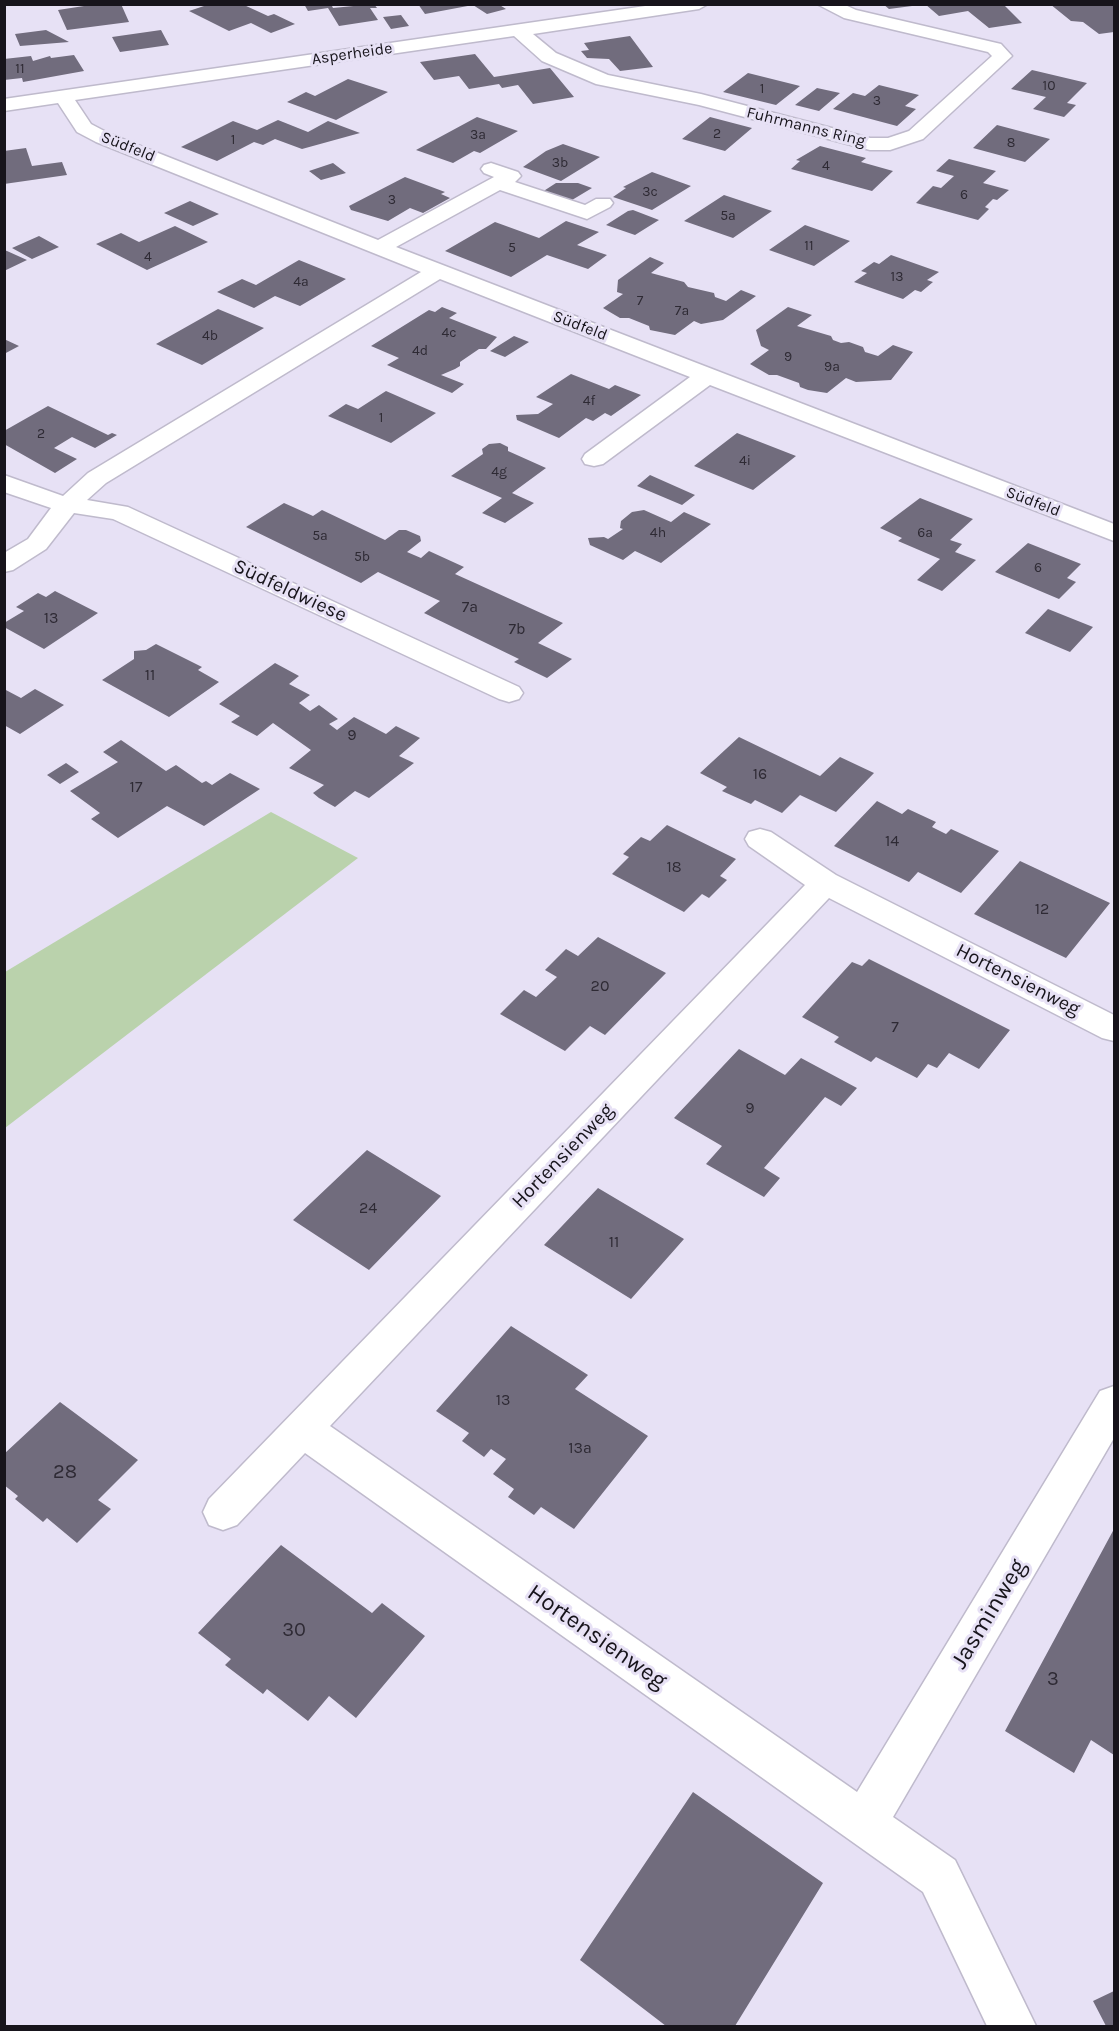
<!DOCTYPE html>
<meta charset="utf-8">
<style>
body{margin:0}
#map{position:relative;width:1119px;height:2031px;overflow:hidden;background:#e7e1f5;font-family:Karla,sans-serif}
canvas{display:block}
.frame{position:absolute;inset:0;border:6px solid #17141b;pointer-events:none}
</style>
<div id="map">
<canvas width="1119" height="2031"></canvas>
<div class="frame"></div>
</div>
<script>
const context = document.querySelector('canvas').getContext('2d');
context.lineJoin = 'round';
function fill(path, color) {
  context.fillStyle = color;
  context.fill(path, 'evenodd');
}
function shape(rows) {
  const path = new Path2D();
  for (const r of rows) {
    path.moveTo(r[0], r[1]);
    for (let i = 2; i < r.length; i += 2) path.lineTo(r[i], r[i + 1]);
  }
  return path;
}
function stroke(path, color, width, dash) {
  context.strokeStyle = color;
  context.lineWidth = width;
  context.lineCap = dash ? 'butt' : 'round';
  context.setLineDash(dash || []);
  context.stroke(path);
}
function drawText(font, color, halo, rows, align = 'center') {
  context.font = font + ' Karla,sans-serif';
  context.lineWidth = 6;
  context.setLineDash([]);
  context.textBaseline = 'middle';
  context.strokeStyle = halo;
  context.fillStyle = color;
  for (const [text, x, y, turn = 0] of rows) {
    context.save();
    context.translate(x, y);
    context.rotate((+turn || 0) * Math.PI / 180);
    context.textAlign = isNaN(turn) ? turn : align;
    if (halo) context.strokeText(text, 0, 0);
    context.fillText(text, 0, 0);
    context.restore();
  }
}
fill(shape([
 [271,812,358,858,5,1128,5,972]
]), '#bad2ac');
fill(shape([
 [97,4,121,4,129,22,67,30,58,10],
 [304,4,331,4,333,8,374,4,377,8,370,8,378,20,339,26,328,8,308,11],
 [418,4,498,4,506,9,487,14,473,5,425,14],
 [883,4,912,4,912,6,889,9],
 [925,4,1003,4,1022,23,989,28,968,11,939,16],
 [1050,4,1114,4,1114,32,1099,34,1083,22,1071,21],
 [207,5,244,5,268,16,274,14,295,24,271,33,251,23,229,31,189,11],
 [401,15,409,26,391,29,383,17],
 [46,30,69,42,20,46,15,34],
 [161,30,169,45,120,52,112,37],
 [630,36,653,67,620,71,609,59,587,58,581,51,589,50,584,43],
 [475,54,494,77,550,68,574,97,533,104,518,85,502,88,499,84,469,89,459,76,434,80,420,62],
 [74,55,84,71,23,82,22,78,4,80,4,59,31,56,33,61,50,56,51,58],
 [1032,70,1087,83,1067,103,1076,105,1064,117,1033,109,1046,97,1011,89],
 [748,73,800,86,776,105,723,92],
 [348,79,388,92,336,120,287,102,306,92,315,96],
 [879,85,919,95,905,106,916,109,897,126,833,109,853,93,865,96],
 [817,88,840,93,819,111,795,105],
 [477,117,518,131,480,153,474,151,453,163,416,150],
 [710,117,752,128,725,151,682,139],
 [278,120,308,132,328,121,360,133,302,149,275,139,263,145,254,142,217,161,181,147,233,121,257,130],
 [997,125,1050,139,1025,162,973,148],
 [563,144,600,157,561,181,523,167,546,151],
 [820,146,866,158,861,162,893,171,872,191,791,169,800,161,796,160],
 [26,148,32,166,62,162,67,175,4,184,4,151],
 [949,159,996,171,983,183,1009,190,997,200,993,199,985,207,989,209,978,220,916,203,933,186,941,188,954,176,936,171],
 [333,163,346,173,321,180,309,171],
 [652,172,691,186,652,210,613,197,626,188,623,187],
 [405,177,445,192,441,194,450,198,423,213,410,208,388,221,351,210,349,206],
 [556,183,578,183,592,188,567,203,539,194],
 [724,195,772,211,733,238,684,221],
 [190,201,219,214,193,226,164,213],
 [633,210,659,220,635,235,606,225,628,211],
 [566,221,599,232,577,245,607,255,588,269,547,255,511,277,445,251,495,222,539,238],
 [805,225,850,241,814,266,769,250],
 [175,226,208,242,147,270,96,244,121,233,139,242],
 [39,236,59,247,32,259,12,248],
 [4,250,7,251,27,260,4,271],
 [891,255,939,272,927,280,933,282,921,292,915,290,903,299,854,282,867,273,861,271,874,262,879,264],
 [650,257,664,263,651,273,684,282,688,287,714,293,715,297,726,301,741,290,756,296,723,320,701,324,694,321,675,335,650,330,649,326,629,318,620,318,603,308,623,294,617,292,618,280],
 [299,260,346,279,300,306,275,296,254,308,217,292,242,279,256,285],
 [442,307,457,313,449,318,497,337,486,349,479,349,460,362,460,366,455,369,441,375,464,384,452,393,387,365,399,358,371,346,429,310,435,312],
 [788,307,812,315,797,326,831,336,833,340,841,343,849,342,863,347,865,352,878,356,893,345,913,352,891,380,856,382,846,378,827,393,808,390,800,387,799,383,777,375,769,375,750,364,769,350,761,346,756,330],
 [218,309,264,328,202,365,156,344],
 [514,336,529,342,505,357,490,351],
 [4,339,19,346,4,354],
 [571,374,609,389,615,385,641,395,611,416,605,413,593,421,586,418,559,438,517,420,516,415,538,414,553,404,536,397],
 [386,391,436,413,391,443,328,416,346,404,358,409],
 [48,406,108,435,112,433,117,435,95,448,72,437,54,448,77,459,55,473,4,444,4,431],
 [737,433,796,456,753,490,694,466],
 [500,443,508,447,508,451,546,468,512,493,534,503,505,523,482,513,502,498,451,476,483,454,482,449,489,444],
 [650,475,695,495,682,505,637,486],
 [920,498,973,519,950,540,962,544,955,552,976,560,942,591,917,580,940,559,898,541,902,538,880,528],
 [284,503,313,516,322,510,385,540,399,530,406,530,420,536,421,541,407,552,421,558,429,551,464,567,455,574,563,623,538,643,572,659,547,678,514,662,519,659,424,613,440,601,378,572,361,583,246,527],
 [644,510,671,522,684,512,711,524,661,563,635,551,623,560,590,545,588,538,604,537,608,539,623,529,620,528,621,521,632,512],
 [1028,543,1081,564,1067,578,1076,582,1059,599,995,572],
 [55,591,98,613,44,649,4,627,4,623,24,611,16,607,38,593,46,597],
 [1048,609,1093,627,1070,652,1025,633],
 [156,644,202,667,198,670,219,682,169,717,102,680,134,659,134,651,146,650],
 [275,663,299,676,289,684,310,695,299,703,310,711,319,705,338,719,329,724,337,730,354,717,386,734,396,726,420,738,399,756,414,763,369,798,355,791,335,807,319,798,313,793,324,785,289,768,311,750,273,723,257,736,231,722,240,716,219,704],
 [4,689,21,698,35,689,64,705,20,734,4,725],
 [739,737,820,776,840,757,874,773,836,812,800,795,782,813,755,800,751,804,722,791,727,787,700,773],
 [121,740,166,771,176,765,202,783,206,781,212,785,230,773,260,789,204,826,167,806,118,838,91,819,100,813,70,791,118,762,103,752],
 [66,763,79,772,60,784,47,775],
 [877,801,902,814,908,809,936,822,932,827,946,834,951,829,999,851,961,893,918,872,909,882,834,846],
 [667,825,736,859,720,876,727,880,709,898,702,894,684,912,612,874,629,857,623,854,641,837,650,841],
 [1020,861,1110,903,1066,958,974,914],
 [598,937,666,973,605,1035,590,1026,565,1051,500,1014,524,990,536,997,557,977,545,970,566,949,578,956],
 [869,959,933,991,1010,1030,979,1069,949,1053,937,1068,928,1064,917,1078,876,1057,871,1062,834,1042,839,1037,802,1017,852,962,862,966],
 [739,1049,785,1075,801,1058,857,1088,841,1106,825,1097,764,1168,780,1178,764,1197,706,1164,722,1146,674,1118],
 [367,1150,441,1196,369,1270,293,1220],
 [598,1188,684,1239,631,1299,544,1245],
 [511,1326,588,1375,575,1389,648,1436,574,1529,541,1507,534,1515,508,1497,514,1489,493,1474,506,1459,491,1449,484,1457,462,1441,469,1433,436,1411],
 [60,1402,138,1460,98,1500,111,1509,77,1543,47,1518,43,1522,15,1499,18,1496,4,1485,4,1454],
 [1114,1529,1114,1755,1091,1740,1074,1773,1005,1731],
 [281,1545,372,1613,382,1603,425,1636,356,1718,329,1696,308,1721,267,1689,263,1694,225,1665,231,1659,198,1633],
 [693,1792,823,1883,735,2026,666,2026,580,1960],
 [1114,1991,1114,2026,1106,2026,1093,2001]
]), '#716c7d');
const minor = shape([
 [659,4,708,4,699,9,533,34,556,53,608,75,701,94,870,138,888,138,909,131,992,56,988,52,844,18,817,4,843,4,856,10,1001,44,1012,56,923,139,890,150,870,150,699,105,596,84,542,61,514,36,75,100,91,124,110,134,378,240,494,177,484,173,481,169,484,165,491,163,518,172,521,176,515,182,585,205,596,199,610,199,613,203,610,207,587,219,500,190,396,247,1114,524,1114,541,710,385,603,464,594,466,585,464,582,459,585,454,690,377,440,279,106,483,87,500,128,507,519,687,523,693,519,699,509,702,499,699,113,519,74,513,46,549,13,570,4,572,4,553,28,539,51,508,4,492,4,475,63,496,88,473,421,272,96,142,77,132,58,103,4,111,4,99,659,4],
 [760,829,771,832,836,875,1114,1015,1114,1041,1102,1038,829,898,330,1426,857,1792,1100,1391,1114,1386,1114,1438,893,1817,955,1860,1036,2026,987,2026,923,1892,305,1453,237,1525,223,1530,209,1525,203,1512,209,1499,805,885,749,846,745,839,749,832,760,829]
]);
stroke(minor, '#bfbacc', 3);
fill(minor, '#fff');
drawText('14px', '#2e2a34', null, [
 ["11",20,69],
 ["10",1049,86],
 ["1",762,89],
 ["3",877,101],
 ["2",717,134],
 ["3a",478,135],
 ["1",233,140],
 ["8",1011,143],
 ["3b",560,163],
 ["4",826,166],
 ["3c",650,192],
 ["6",964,195],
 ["3",392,200],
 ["5a",728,216],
 ["11",809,246],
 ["5",512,248],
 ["4",148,257],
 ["13",897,277],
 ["4a",301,282],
 ["7",640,301],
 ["7a",682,311],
 ["4c",449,333],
 ["4b",210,336],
 ["4d",420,351],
 ["9",788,357],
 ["9a",832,367],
 ["4f",589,401],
 ["1",381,418],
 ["2",41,434],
 ["4i",745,461],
 ["4g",499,472],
 ["4h",658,533],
 ["6a",925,533],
 ["5a",320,536],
 ["5b",362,557],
 ["6",1038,568]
]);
drawText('16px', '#17141b', '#e7e1f5', [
 ["Asperheide",352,54,-8],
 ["Fuhrmanns Ring",806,127,14],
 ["Südfeld",128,147,22],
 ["Südfeld",580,326,21],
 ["Südfeld",1033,502,21]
]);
drawText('16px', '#2e2a34', null, [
 ["7a",470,607],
 ["13",51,618],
 ["7b",517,629],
 ["11",150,675],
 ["9",352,735],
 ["16",760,774],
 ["17",136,787],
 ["14",892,841],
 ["18",674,867],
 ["12",1042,909],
 ["20",600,986],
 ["7",895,1027],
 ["9",750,1108],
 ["24",368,1208],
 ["11",614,1242],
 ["13",503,1400],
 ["13a",580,1448]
]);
drawText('20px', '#17141b', '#e7e1f5', [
 ["Südfeldwiese",290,591,25],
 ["Hortensienweg",1018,980,27],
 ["Hortensienweg",563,1156,-46]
]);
drawText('20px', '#2e2a34', null, [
 ["28",65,1472],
 ["30",294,1630],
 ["3",1053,1679]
]);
drawText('24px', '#17141b', '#e7e1f5', [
 ["Jasminweg",989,1614,-59],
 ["Hortensienweg",597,1637,35]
]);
</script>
